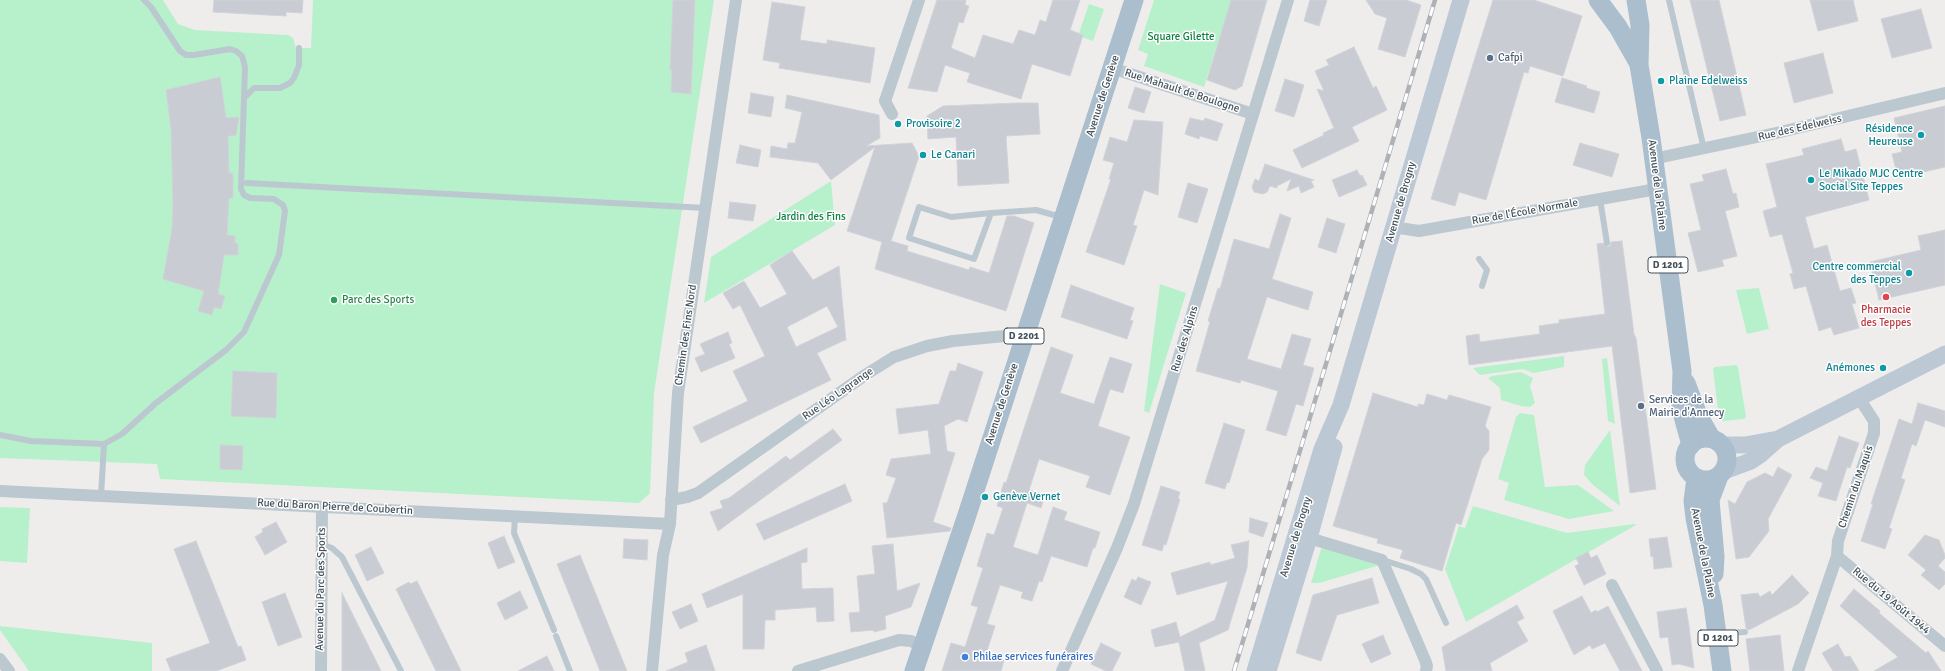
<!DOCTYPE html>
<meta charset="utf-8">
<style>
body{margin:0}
canvas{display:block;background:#efecec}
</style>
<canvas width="1945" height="671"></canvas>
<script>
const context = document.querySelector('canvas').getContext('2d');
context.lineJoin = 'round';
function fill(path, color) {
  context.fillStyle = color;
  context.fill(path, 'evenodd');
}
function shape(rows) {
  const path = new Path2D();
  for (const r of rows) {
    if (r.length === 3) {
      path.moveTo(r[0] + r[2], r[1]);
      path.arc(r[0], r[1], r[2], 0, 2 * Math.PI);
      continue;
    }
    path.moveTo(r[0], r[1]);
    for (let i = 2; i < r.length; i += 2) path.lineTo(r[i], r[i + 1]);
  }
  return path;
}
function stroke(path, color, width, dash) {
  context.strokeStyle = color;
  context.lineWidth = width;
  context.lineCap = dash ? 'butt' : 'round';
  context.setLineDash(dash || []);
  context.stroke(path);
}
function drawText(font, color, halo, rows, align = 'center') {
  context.font = font + ' Signika,sans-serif';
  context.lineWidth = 3;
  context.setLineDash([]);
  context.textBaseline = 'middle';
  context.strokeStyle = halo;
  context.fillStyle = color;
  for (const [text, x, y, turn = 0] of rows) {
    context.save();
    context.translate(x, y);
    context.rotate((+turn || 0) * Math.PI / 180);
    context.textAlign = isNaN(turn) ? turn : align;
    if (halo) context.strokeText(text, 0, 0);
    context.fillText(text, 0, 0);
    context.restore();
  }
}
fill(shape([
 [0,0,163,0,178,24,195,30,288,35,293,38,296,48,311,48,313,0,714,0,654,393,650,493,639,503,160,479,157,464,0,458],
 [1154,0,1231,0,1204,87,1144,66,1148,54,1138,50],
 [1089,4,1104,9,1093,41,1082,37,1083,35,1079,33],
 [831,181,835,225,704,303,711,257],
 [1160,284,1186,293,1149,413,1144,411],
 [1759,288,1769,329,1747,334,1736,290],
 [1564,356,1564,367,1534,373,1522,369,1480,375,1473,368],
 [1607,358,1615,424,1608,421,1602,359],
 [1736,365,1738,367,1746,417,1744,419,1723,421,1719,418,1713,369,1715,367],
 [1521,372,1533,378,1530,386,1535,403,1530,407,1521,406,1501,400,1500,388,1488,378,1492,376],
 [1520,413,1534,415,1545,487,1578,485,1614,511,1569,519,1504,500,1509,483,1498,479,1516,417],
 [1610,430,1620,506,1593,485,1584,475,1585,465],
 [1473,506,1567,533,1635,524,1636,525,1466,622,1445,569,1459,526,1465,528],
 [0,507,30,508,27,563,0,561],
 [1323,547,1380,565,1319,583,1311,583,1321,549],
 [0,626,152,643,152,671,29,671,0,630]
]), '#b7f1cb');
const building = shape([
 [214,0,303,0,302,13,286,12,286,16,213,12,214,0],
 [673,0,695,0,691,94,671,92,672,70,670,70,673,0],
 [937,0,966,0,965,5,969,6,963,23,959,22,951,48,975,58,983,35,1013,44,1019,30,1035,35,1040,20,1046,22,1053,0,1080,0,1070,30,1083,35,1070,76,1032,64,1021,99,967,82,970,73,945,65,937,92,908,88,937,0],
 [1231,0,1267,0,1242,86,1235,90,1207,80,1231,0],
 [1310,0,1327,0,1319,26,1304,21,1310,0],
 [1366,0,1406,0,1421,5,1405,57,1378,49,1387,18,1375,14,1366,0],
 [1493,0,1534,0,1582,16,1563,76,1530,66,1528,73,1524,72,1486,200,1459,192,1455,206,1431,199,1493,0],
 [1690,0,1719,0,1746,115,1720,121,1690,0],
 [1810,0,1853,0,1858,21,1818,31,1810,0],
 [772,2,805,7,800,40,827,44,827,40,875,48,870,83,779,68,780,63,763,60,772,2],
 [1921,9,1932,48,1892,58,1881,19,1921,9],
 [1354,47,1373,88,1376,86,1387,110,1352,127,1359,141,1302,168,1293,150,1324,135,1323,133,1334,128,1317,89,1324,91,1315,71,1329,65,1326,60,1354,47],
 [1823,53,1833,93,1794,103,1784,63,1823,53],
 [220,77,226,118,239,117,236,135,228,136,229,173,233,173,233,198,229,198,227,235,235,236,235,243,238,244,238,255,224,255,218,294,225,296,221,309,214,307,212,315,198,311,204,291,163,279,172,229,173,205,171,129,166,90,220,77],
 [1562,78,1587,86,1586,88,1600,92,1594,113,1555,102,1562,78],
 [1285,79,1304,85,1294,117,1275,111,1285,79],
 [1135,87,1151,92,1144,113,1128,108,1135,87],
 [751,93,774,97,771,117,748,113,751,93],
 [787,95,879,115,880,138,866,146,912,143,919,156,891,241,908,246,907,251,969,270,970,267,989,273,1007,216,1014,216,1034,223,1006,311,875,269,882,242,847,231,875,147,831,180,818,163,770,157,771,146,787,149,788,143,795,143,802,112,785,108,787,95],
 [1017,103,1038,103,1040,134,1006,136,1009,183,958,186,956,137,928,139,927,116,943,106,1017,103],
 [1945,106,1945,167,1898,178,1892,154,1902,152,1894,118,1945,106],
 [1190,118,1204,121,1205,118,1223,124,1217,141,1200,136,1199,139,1185,134,1190,118],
 [1134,120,1163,122,1158,195,1144,190,1133,225,1137,226,1124,265,1086,252,1111,179,1109,179,1114,163,1103,160,1110,137,1127,142,1134,120],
 [1841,139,1845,152,1856,149,1869,200,1805,217,1814,249,1827,245,1840,291,1851,288,1856,303,1852,304,1859,328,1834,335,1831,327,1819,331,1806,286,1794,289,1790,274,1793,273,1782,234,1770,237,1763,211,1777,207,1766,164,1804,155,1802,149,1841,139],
 [1580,143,1619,154,1612,177,1573,165,1580,143],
 [740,145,761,150,758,167,736,163,740,145],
 [1265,164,1314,180,1311,181,1314,187,1301,193,1299,186,1287,191,1291,179,1277,186,1277,188,1270,186,1267,192,1263,194,1254,192,1252,187,1255,179,1259,181,1265,164],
 [1726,169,1733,194,1736,193,1739,207,1725,211,1737,256,1722,260,1724,266,1698,272,1688,233,1701,230,1690,184,1704,181,1702,175,1726,169],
 [1357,170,1360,176,1362,175,1367,185,1339,197,1332,180,1357,170],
 [1188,183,1208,189,1197,223,1178,217,1188,183],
 [730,202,756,205,753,221,728,218,730,202],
 [1280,214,1291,218,1272,279,1313,292,1308,310,1267,297,1247,359,1281,369,1292,334,1311,339,1303,365,1314,368,1303,406,1296,404,1286,436,1266,430,1278,391,1241,380,1240,383,1196,371,1210,322,1208,321,1218,288,1220,289,1234,239,1269,249,1280,214],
 [1327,218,1345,224,1336,253,1318,247,1327,218],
 [1945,230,1945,285,1879,300,1870,262,1921,250,1918,236,1945,230],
 [1622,241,1634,334,1636,338,1656,489,1630,493,1612,346,1469,365,1466,336,1479,334,1480,342,1540,334,1539,326,1559,323,1559,320,1605,314,1597,244,1603,243,1607,247,1610,246,1611,242,1622,241],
 [792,251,813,280,839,266,846,341,845,340,817,353,831,380,701,443,693,427,748,401,733,371,765,356,740,305,733,309,723,293,744,281,760,308,787,294,770,265,792,251],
 [827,306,838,327,796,347,787,327,827,306],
 [1071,285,1134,308,1130,320,1133,321,1127,339,1061,317,1071,285],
 [728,332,732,343,729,344,735,358,701,372,695,358,705,354,700,344,728,332],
 [1051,347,1073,355,1060,393,1094,404,1110,357,1132,364,1123,393,1110,389,1098,426,1130,437,1110,495,1086,487,1090,476,1039,459,1029,490,1045,495,1041,508,1027,503,1013,547,1038,555,1053,507,1067,512,1064,520,1100,532,1095,548,1093,548,1087,567,1051,556,1042,582,1039,581,1032,601,1021,598,1023,592,1000,585,987,624,995,626,986,654,1004,660,1001,671,942,671,951,643,965,647,978,607,971,605,983,568,977,566,987,533,994,535,1003,508,997,506,1004,482,1006,483,1051,347],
 [958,363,983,372,967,422,958,419,944,426,947,451,955,453,933,522,951,528,950,531,887,538,883,503,887,503,896,478,886,475,891,459,931,454,928,430,899,434,896,409,939,404,950,371,956,371,958,363],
 [233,371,277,373,276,418,231,416,233,371],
 [1373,393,1418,407,1418,404,1424,405,1427,394,1447,400,1449,395,1491,407,1485,426,1489,431,1489,450,1482,459,1461,525,1456,523,1442,571,1400,558,1403,550,1377,543,1378,539,1333,526,1373,393],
 [1918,403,1945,411,1945,427,1925,420,1916,446,1912,444,1901,478,1905,480,1889,528,1892,529,1885,549,1861,541,1873,504,1871,504,1899,419,1912,424,1918,403],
 [1224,423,1245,430,1229,483,1227,482,1225,489,1205,483,1224,423],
 [833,429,842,440,718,531,710,512,723,508,720,501,729,498,786,456,790,460,833,429],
 [1839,436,1859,443,1850,468,1847,467,1836,501,1818,496,1823,483,1810,478,1816,467,1827,471,1839,436],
 [220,445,243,446,242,470,220,469,220,445],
 [1778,467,1792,475,1768,519,1769,531,1749,557,1736,559,1728,500,1735,504,1747,482,1765,473,1773,477,1778,467],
 [845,484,852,501,764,540,756,524,845,484],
 [1161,486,1180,492,1178,499,1180,499,1166,545,1164,544,1162,551,1142,545,1161,486],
 [1250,518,1268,523,1263,537,1249,532,1250,518],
 [276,522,287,542,265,555,255,537,263,532,262,529,276,522],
 [1925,535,1939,540,1945,555,1945,558,1938,566,1945,572,1945,584,1939,590,1921,575,1926,570,1908,555,1925,535],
 [504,536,515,562,498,569,488,543,504,536],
 [1667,537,1672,567,1654,569,1653,556,1651,557,1649,539,1667,537],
 [624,539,648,540,647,560,623,558,624,539],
 [196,541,238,647,241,646,246,660,216,671,171,671,166,659,210,643,174,549,196,541],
 [1249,541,1247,568,1228,630,1199,643,1205,671,1185,671,1179,642,1155,647,1151,630,1176,622,1180,637,1215,620,1228,581,1177,595,1171,573,1210,562,1210,565,1235,558,1231,545,1249,541],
 [893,544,897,591,920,583,911,607,885,616,886,629,874,632,874,630,851,632,849,613,860,612,857,576,875,574,872,546,893,544],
 [371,547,384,573,367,581,355,555,371,547],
 [807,548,807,562,801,563,802,589,833,588,834,621,817,622,816,607,775,610,775,620,765,620,764,649,743,649,743,594,707,608,702,594,807,548],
 [1588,552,1591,558,1597,555,1606,574,1584,585,1575,566,1579,564,1576,558,1588,552],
 [580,555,627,671,600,671,557,564,580,555],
 [1792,575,1809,593,1798,604,1749,630,1746,628,1741,595,1758,593,1760,597,1770,591,1772,595,1792,575],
 [1138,577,1151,582,1141,605,1124,597,1132,579,1136,581,1138,577],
 [1372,578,1379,603,1337,615,1321,661,1296,653,1313,595,1372,578],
 [417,581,461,671,436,671,396,589,409,582,410,584,417,581],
 [1854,589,1880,611,1879,613,1926,653,1928,651,1941,671,1874,671,1898,657,1840,606,1854,589],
 [520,591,528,608,505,620,497,603,520,591],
 [285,593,302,637,278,646,262,602,285,593],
 [342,593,381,671,342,671,342,593],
 [1582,596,1591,613,1596,610,1597,612,1608,606,1642,671,1620,671,1605,643,1592,649,1590,645,1574,655,1553,611,1582,596],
 [691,604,698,621,680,629,672,612,691,604],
 [1517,605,1524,618,1517,622,1528,641,1490,663,1492,671,1446,671,1442,647,1517,605],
 [1686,608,1689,626,1694,668,1679,664,1672,665,1668,637,1660,638,1657,612,1686,608],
 [1383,635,1391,654,1371,663,1362,644,1383,635],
 [1780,635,1784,671,1750,671,1746,639,1780,635],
 [1101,643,1121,653,1112,671,1106,671,1091,664,1101,643],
 [1838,644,1845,657,1850,656,1859,671,1833,671,1822,653,1838,644],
 [706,645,715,671,666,671,688,662,685,653,706,645],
 [547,656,554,671,518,671,547,656]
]);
fill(building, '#c9ccd2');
stroke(building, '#d0d3d9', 1);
stroke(shape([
 [1669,0,1704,149],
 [244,98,254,88,280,88,290,83,294,78,299,65,299,48],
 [247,183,705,208],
 [1600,199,1607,243],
 [991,213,974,259,909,238,919,207,951,217,991,213,1036,210,1061,217],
 [1479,259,1487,270,1482,286],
 [0,435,31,441,104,444,122,434,156,403,226,350,244,332,279,255,285,211,283,205,274,199,250,198,244,195,241,189,245,67,242,56,236,51,230,49,194,55,186,55,180,51,151,7,144,0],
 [101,496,104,444],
 [515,516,514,533,554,630],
 [321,544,332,548,342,557,401,671],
 [1383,560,1411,569,1421,574,1426,579,1446,623],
 [1719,633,1745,632],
 [556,636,570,671]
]), '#bcc8d0', 6);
stroke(shape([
 [1112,68,1253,114],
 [892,114,885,101,919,0],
 [1653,159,1776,133,1945,93],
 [1393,227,1419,231,1657,189],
 [0,491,670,524],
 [671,500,687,497,698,493,865,375,894,357,927,346,953,341,1005,336,1023,340],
 [1309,538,1382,560,1425,660,1427,666,1426,671],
 [1837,556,1945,646],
 [1612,585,1657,671],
 [0,659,9,671],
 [321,671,322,507],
 [652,671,663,555,670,524,678,393,736,0],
 [798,671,899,640,911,641,922,647],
 [1062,671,1117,548,1134,504,1288,0],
 [1798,671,1837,556,1838,541,1874,433,1874,421,1859,398]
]), '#bcc8d0', 12);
stroke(shape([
 [1722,445,1745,445,1778,439],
 [1724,471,1751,461,1760,455,1778,439,1945,354],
 [1255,671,1322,449,1341,405,1461,0],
 [1268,671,1309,538,1334,447]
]), '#bcc9d5', 17);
stroke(shape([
 [1598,0,1618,27,1639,64],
 [1636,0,1640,25,1639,65,1651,138,1682,371,1681,409,1691,445],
 [1686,383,1698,415,1711,438],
 [1706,459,21],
 [1696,478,1693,501,1695,518,1713,605,1722,671],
 [1714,574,1715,557,1710,500,1719,476],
 [914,671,966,518,1134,0]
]), '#aabecd', 19);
const rail = shape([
 [1234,671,1435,0]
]);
stroke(rail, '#aeb2b7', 4.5);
stroke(rail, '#fff', 3, [9]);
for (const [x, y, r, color] of [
 [1490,58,4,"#5c6f8a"],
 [1661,81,4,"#0f9aa8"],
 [898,124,4,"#0f9aa8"],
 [1921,135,4,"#0f9aa8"],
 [923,155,4,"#0f9aa8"],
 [1811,180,4,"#0f9aa8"],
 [1909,273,4,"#0f9aa8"],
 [1886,297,4,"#e0444e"],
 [334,300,4,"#2e9e5b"],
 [1883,368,4,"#0f9aa8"],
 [1641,406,4,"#5c6f8a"],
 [985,497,4,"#0f9aa8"],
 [965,657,4,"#3f7fe0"]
]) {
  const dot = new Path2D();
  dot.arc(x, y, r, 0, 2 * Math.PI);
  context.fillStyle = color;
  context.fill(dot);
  stroke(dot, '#fff', 1.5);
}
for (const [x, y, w] of [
 [1668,265,40],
 [1024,336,40],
 [1718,638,40]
]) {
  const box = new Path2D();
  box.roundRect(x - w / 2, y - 8, w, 16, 3);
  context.fillStyle = '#fff';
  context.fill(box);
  stroke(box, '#44515b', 1);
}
drawText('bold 10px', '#44515b', null, [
 ["D 1201",1668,265],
 ["D 2201",1024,336],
 ["D 1201",1718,638]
]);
drawText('11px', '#127f43', '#fff', [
 ["Square Gilette",1181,37],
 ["Jardin des Fins",811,217]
]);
drawText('11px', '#4e5e75', '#fff', [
 ["Cafpi",1498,58],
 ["Services de la",1649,400],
 ["Mairie d'Annecy",1649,413]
], 'left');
drawText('11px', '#0d838f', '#fff', [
 ["Plaine Edelweiss",1669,81],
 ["Provisoire 2",906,124],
 ["Résidence",1913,129,"right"],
 ["Heureuse",1913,142,"right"],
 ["Le Canari",931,155],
 ["Le Mikado MJC Centre",1819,174],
 ["Social Site Teppes",1819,187],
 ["Centre commercial",1901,267,"right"],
 ["des Teppes",1901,280,"right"],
 ["Anémones",1875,368,"right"],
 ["Genève Vernet",993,497]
], 'left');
drawText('11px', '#44515b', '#fff', [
 ["Rue Mahault de Boulogne",1182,91,18],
 ["Avenue de Genève",1103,96,-72],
 ["Rue des Edelweiss",1800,128,-13],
 ["Avenue de la Plaine",1657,185,83],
 ["Avenue de Brogny",1401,202,-74],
 ["Rue de l'École Normale",1525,212,-10],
 ["Chemin des Fins Nord",686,335,-82],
 ["Rue des Alpins",1185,339,-73],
 ["Rue Léo Lagrange",838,394,-35],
 ["Avenue de Genève",1002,404,-72],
 ["Chemin du Maquis",1856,487,-71],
 ["Rue du Baron Pierre de Coubertin",335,507,3],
 ["Avenue de Brogny",1296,537,-73],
 ["Avenue de la Plaine",1703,553,79],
 ["Avenue du Parc des Sports",321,589,-89],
 ["Rue du 19 Août 1944",1891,601,40]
]);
drawText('11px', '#27864d', '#fff', [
 ["Parc des Sports",342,300]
], 'left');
drawText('11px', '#be3a42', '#fff', [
 ["Pharmacie",1886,310],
 ["des Teppes",1886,323]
]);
drawText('11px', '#366cbe', '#fff', [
 ["Philae services funéraires",973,657]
], 'left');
</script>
